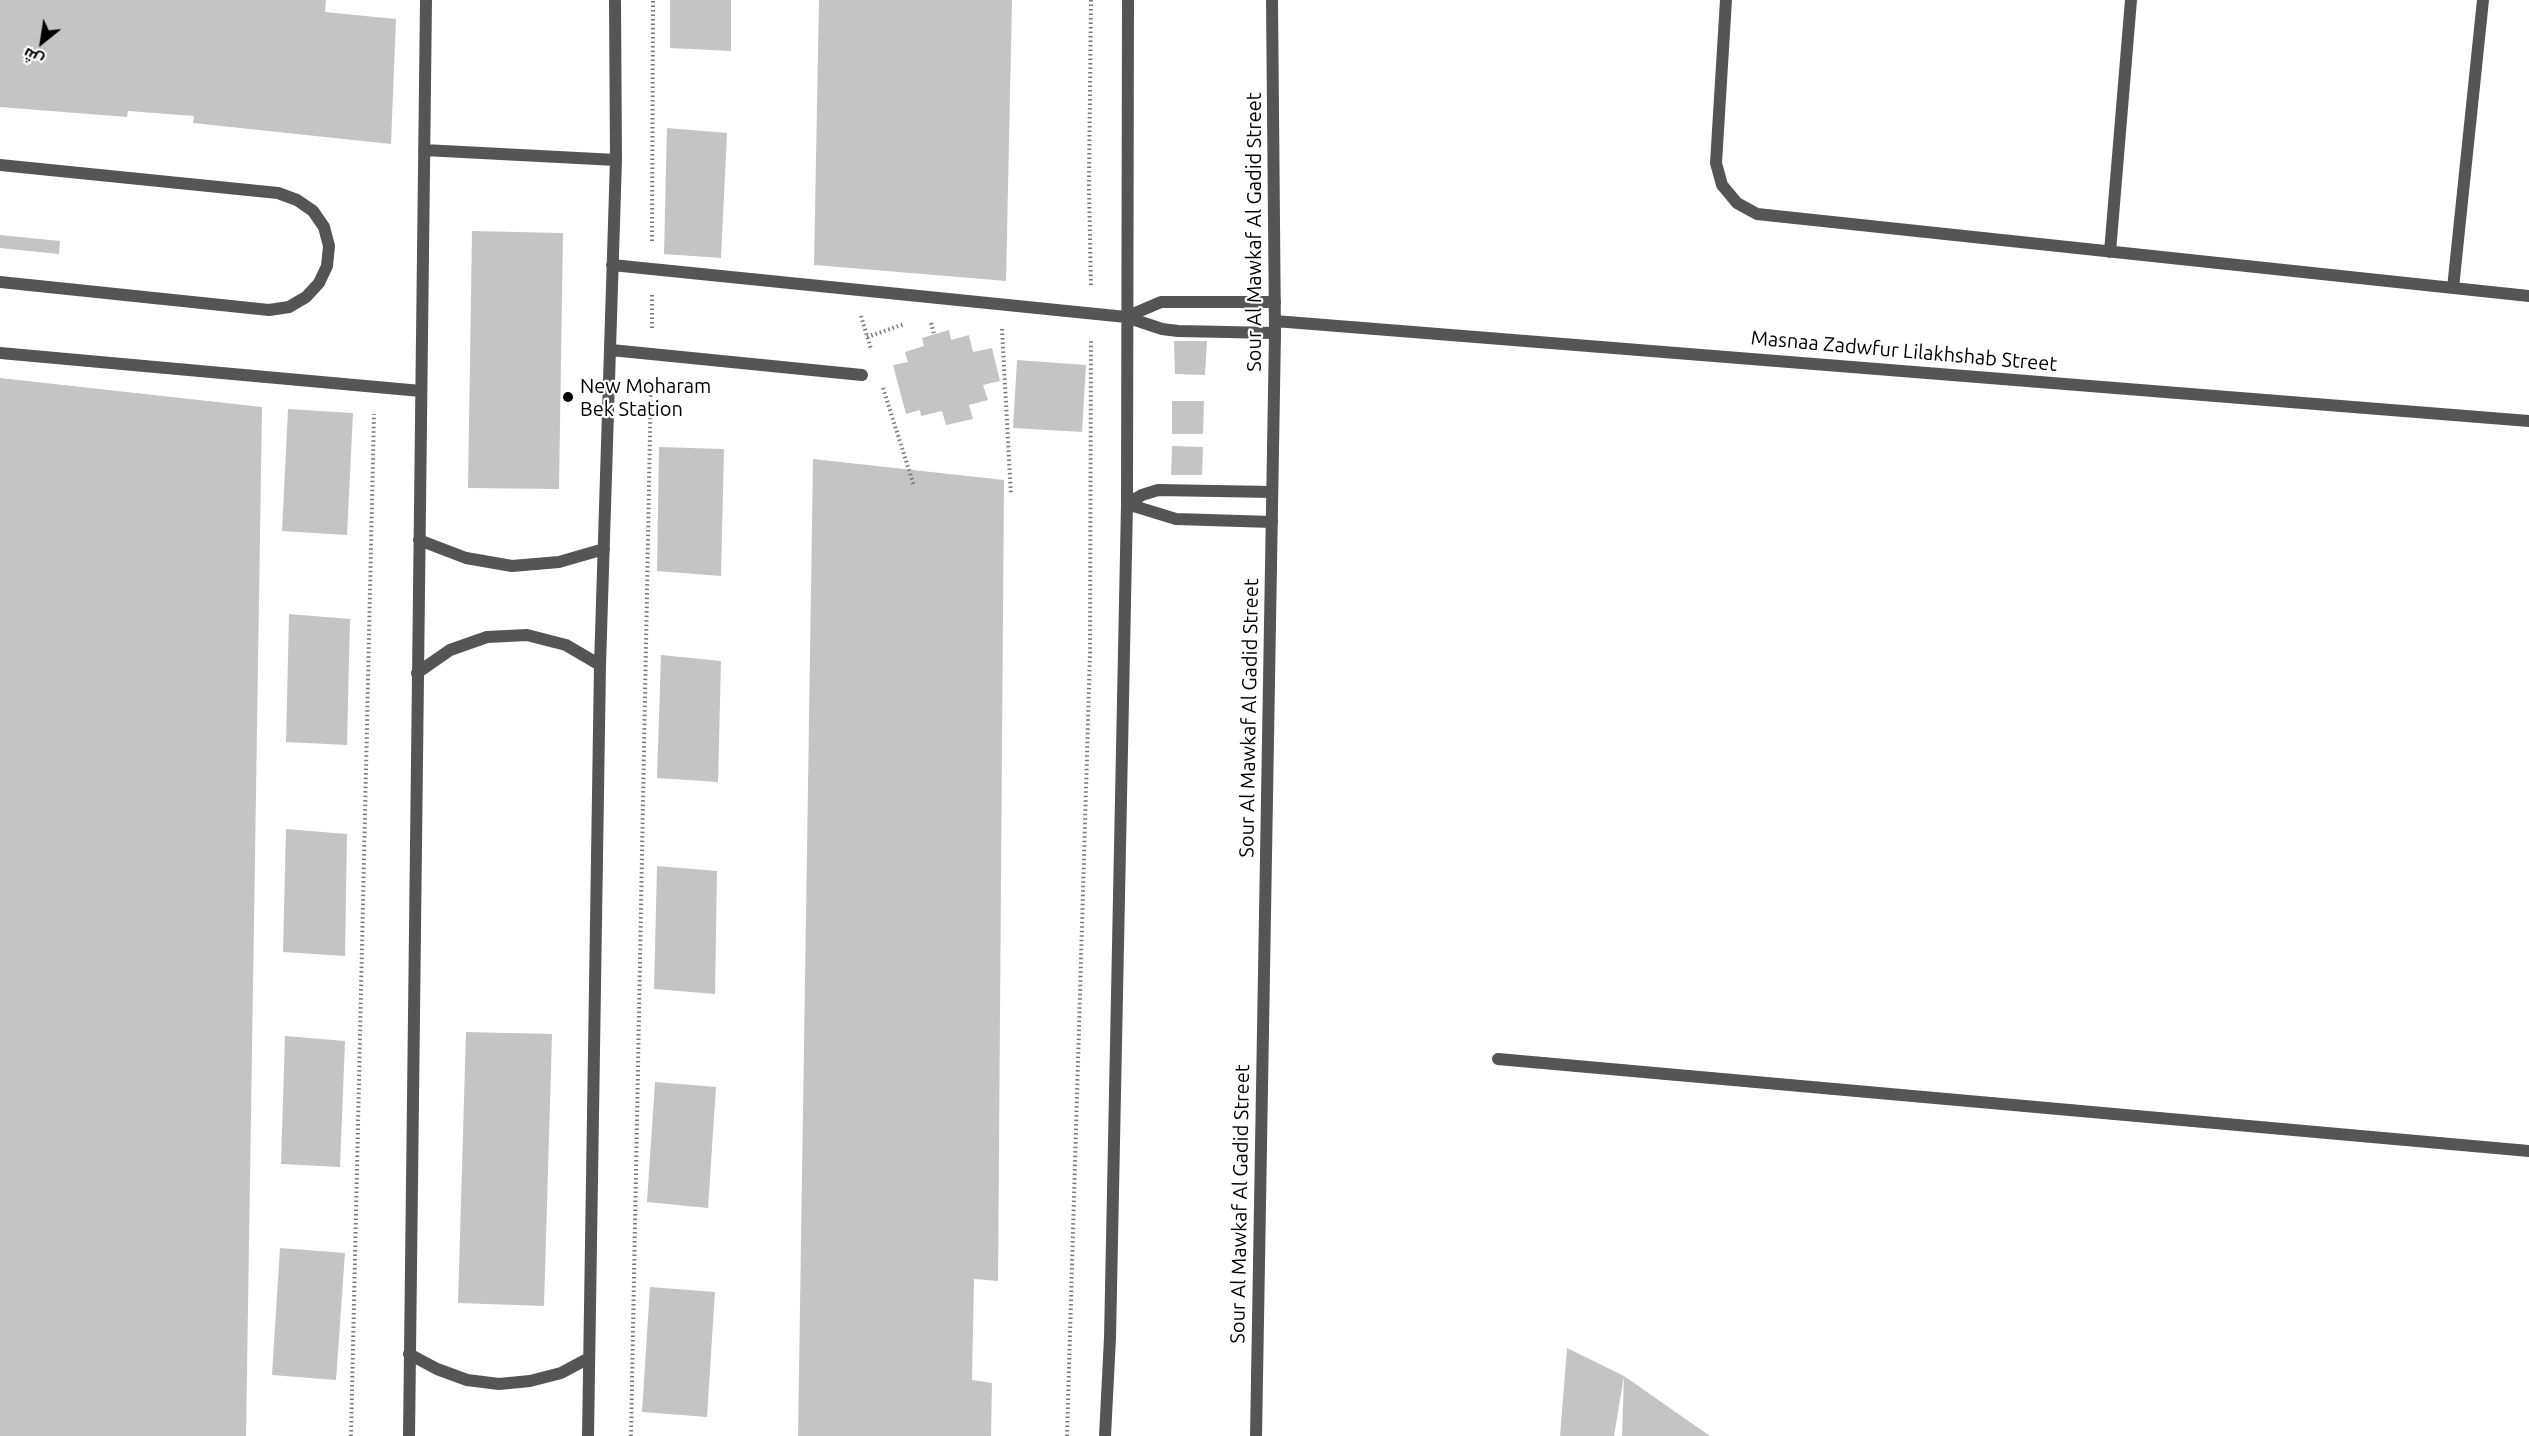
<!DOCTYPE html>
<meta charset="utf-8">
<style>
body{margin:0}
#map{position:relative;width:2529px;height:1436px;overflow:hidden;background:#fff;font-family:Ubuntu,Cairo,sans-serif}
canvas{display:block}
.north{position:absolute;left:12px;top:12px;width:60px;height:60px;-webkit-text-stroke:4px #fff;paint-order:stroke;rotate:210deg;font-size:16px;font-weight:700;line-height:24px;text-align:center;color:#000}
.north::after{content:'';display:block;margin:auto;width:21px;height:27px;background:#000;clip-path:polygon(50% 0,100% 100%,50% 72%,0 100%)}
</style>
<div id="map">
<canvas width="2529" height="1436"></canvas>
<div class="north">ش</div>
</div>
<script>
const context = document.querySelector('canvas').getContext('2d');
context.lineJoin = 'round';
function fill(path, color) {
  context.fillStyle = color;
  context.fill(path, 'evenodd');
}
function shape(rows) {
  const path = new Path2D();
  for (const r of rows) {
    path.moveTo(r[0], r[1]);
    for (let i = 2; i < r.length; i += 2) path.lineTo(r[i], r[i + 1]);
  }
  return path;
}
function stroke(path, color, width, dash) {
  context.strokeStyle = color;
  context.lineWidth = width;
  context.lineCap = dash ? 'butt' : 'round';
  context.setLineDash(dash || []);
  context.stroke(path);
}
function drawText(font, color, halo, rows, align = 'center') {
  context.font = font + ' Ubuntu,sans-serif';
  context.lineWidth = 4.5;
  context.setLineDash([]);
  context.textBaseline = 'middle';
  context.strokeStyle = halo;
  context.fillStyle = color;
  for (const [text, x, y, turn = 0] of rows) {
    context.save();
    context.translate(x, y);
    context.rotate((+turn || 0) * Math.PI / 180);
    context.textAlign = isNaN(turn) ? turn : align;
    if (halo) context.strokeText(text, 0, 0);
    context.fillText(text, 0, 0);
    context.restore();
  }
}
fill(shape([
 [0,0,326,0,325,12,396,19,391,144,193,123,194,116,128,111,127,117,0,107],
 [670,0,731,0,731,51,670,48],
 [819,0,1012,0,1006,281,814,265],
 [667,128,727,133,721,258,664,254],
 [472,231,563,233,559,489,468,488],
 [0,235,60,241,59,254,0,248],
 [949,330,951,340,969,335,973,352,992,348,1000,381,983,385,988,400,969,405,973,419,946,425,942,411,921,416,920,410,906,414,893,365,908,362,905,352,924,346,922,338],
 [1174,341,1207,341,1205,375,1175,374],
 [1017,360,1086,365,1082,432,1013,428],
 [0,378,262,407,246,1436,0,1436],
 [1172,401,1204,401,1203,434,1172,434],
 [288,409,353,413,347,535,282,531],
 [1172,446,1203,447,1202,475,1171,475],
 [659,447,724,449,721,576,657,571],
 [813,459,1004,480,998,1281,974,1279,972,1380,992,1383,991,1436,798,1436],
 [289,614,350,619,347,745,286,742],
 [661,655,721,661,718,782,657,778],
 [286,829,347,834,345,956,283,952],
 [657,866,717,871,715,994,654,989],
 [466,1032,552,1034,544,1306,458,1303],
 [285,1036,345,1041,340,1167,281,1164],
 [655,1082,716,1087,708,1208,647,1202],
 [280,1248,345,1253,336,1380,272,1375],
 [650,1287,715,1292,707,1417,642,1412],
 [1567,1348,1624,1376,1614,1436,1560,1436],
 [1624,1376,1710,1436,1622,1436]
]), '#c4c4c4');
stroke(shape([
 [1091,0,1089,185,1091,287],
 [652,241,653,0],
 [861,316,871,349],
 [931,323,934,334],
 [652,328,652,294],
 [1002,329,1011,495],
 [867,337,904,324],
 [883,388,914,486],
 [351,1436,374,414],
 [631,1436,651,381],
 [1067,1436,1090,653,1091,339]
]), '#777', 4, [1.5, 3]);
stroke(shape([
 [1726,0,1716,163,1722,185,1737,203,1757,214,2529,296],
 [424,150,616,160],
 [0,165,278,193,297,200,313,211,324,227,329,246,327,266,319,283,306,297,289,307,269,310,0,282],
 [2110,252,2131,0],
 [612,265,1126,317,1162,329,1178,331,1275,333],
 [2453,288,2483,0],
 [1126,317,1161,302,1275,302],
 [611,350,862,375],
 [0,353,421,391],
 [1127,504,1142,495,1158,490,1272,492],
 [1127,504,1176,519,1272,522],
 [419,540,466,558,512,566,559,562,604,549],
 [417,673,450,650,487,637,527,635,566,645,600,665],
 [1498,1059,2529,1151],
 [409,1354,437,1369,467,1380,499,1384,530,1381,561,1373,589,1358],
 [409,1436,426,0],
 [588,1436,600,665,616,160,615,0],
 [1105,1436,1110,1338,1127,504,1128,0]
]), '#555', 12);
stroke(shape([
 [1275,321,2529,421],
 [1256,1436,1275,333,1272,0]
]), '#555', 12);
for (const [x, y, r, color] of [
 [568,397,6,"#000"]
]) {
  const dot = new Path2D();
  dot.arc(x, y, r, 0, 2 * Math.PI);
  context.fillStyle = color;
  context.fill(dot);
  stroke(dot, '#fff', 2);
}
drawText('20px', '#000', '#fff', [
 ["Sour Al Mawkaf Al Gadid Street",1254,232,-90],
 ["Masnaa Zadwfur Lilakhshab Street",1904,351,5],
 ["Sour Al Mawkaf Al Gadid Street",1249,718,-89],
 ["Sour Al Mawkaf Al Gadid Street",1240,1204,-89]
]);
drawText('20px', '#000', '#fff', [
 ["New Moharam",580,386],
 ["Bek Station",580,409]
], 'left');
</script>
